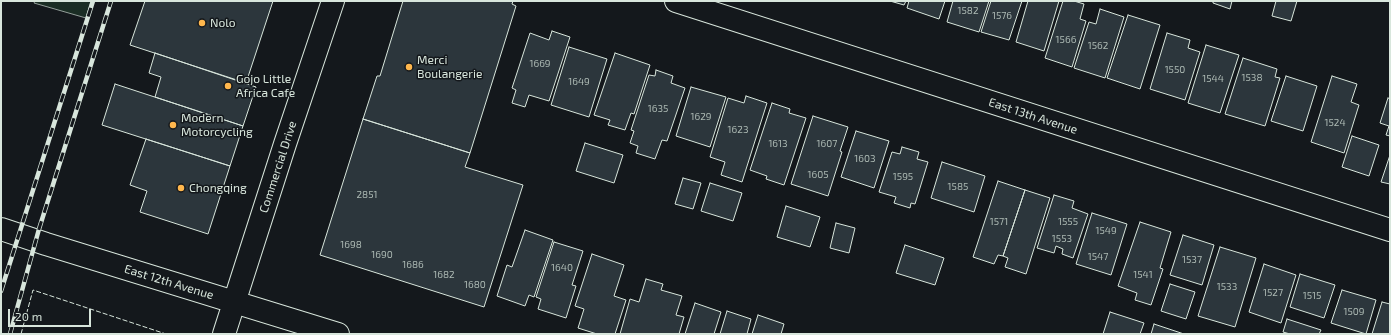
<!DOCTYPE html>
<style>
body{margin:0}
#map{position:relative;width:1391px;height:335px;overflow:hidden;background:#14181c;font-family:"Exo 2",sans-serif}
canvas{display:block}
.frame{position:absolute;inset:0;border:2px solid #d8e6dc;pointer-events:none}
.scale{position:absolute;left:8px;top:309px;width:83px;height:18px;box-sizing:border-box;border:2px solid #d8e6dc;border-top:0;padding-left:5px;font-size:12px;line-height:14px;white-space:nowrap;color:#d8e6dc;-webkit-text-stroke:3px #14181c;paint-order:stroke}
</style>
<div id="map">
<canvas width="1391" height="335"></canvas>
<div class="frame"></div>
<div class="scale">20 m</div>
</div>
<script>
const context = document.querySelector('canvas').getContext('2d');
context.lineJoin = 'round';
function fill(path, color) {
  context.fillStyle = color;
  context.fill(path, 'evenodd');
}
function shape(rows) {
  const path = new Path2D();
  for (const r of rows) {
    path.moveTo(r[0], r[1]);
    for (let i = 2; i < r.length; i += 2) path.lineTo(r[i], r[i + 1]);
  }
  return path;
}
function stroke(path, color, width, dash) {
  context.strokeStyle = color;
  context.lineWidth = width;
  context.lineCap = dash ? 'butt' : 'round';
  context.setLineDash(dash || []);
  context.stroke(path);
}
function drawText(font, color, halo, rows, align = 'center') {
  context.font = font + ' "Exo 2",sans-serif';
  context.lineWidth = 3;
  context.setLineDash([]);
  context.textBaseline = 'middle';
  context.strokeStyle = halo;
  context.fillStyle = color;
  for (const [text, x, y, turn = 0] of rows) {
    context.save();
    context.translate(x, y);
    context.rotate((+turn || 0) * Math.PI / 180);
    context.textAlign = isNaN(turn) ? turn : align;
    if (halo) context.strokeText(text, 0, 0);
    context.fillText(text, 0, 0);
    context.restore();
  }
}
const green = shape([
 [35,1,91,1,86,18,34,3,35,1]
]);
fill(green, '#1a2d24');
stroke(green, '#939e99', 1);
const building = shape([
 [145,1,273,1,246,83,130,45,145,1],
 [403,1,513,1,512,4,516,6,470,153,363,119,377,76,380,76,403,1],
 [890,1,906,1,904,5,890,1],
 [909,1,945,1,939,19,907,8,909,1],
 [953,1,989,1,979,32,947,22,953,1],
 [991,1,1022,1,1009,40,981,32,991,1],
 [1028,1,1059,1,1044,51,1016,42,1028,1],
 [1063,1,1074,1,1084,4,1080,19,1086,21,1072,67,1045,58,1063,1],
 [1213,1,1232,1,1230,9,1213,3,1213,1],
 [1276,1,1297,1,1291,21,1272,16,1276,1],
 [1100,9,1124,17,1105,78,1074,68,1089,22,1096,24,1100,9],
 [1128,15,1160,25,1140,89,1107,78,1128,15],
 [552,31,570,37,549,101,529,95,525,107,512,103,516,90,512,88,530,33,549,40,552,31],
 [1167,33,1190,40,1188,48,1200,52,1185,100,1150,89,1167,33],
 [1206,45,1239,55,1220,113,1188,103,1206,45],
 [569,47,607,59,589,117,551,105,569,47],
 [155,53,256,87,243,126,155,97,161,77,149,73,155,53],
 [615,53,650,65,634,114,631,113,625,130,608,125,610,120,594,115,615,53],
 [1243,58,1277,69,1275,77,1280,78,1265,126,1225,114,1243,58],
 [656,70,673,76,671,83,685,88,667,141,662,140,655,159,636,153,638,146,630,143,634,131,631,130,649,75,655,76,656,70],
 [1286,76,1317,86,1303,131,1271,121,1286,76],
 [1332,76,1357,84,1351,102,1359,105,1344,153,1311,142,1332,76],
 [115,84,243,126,230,166,102,125,115,84],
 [691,87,726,97,710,147,676,136,691,87],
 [746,96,767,103,742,182,721,175,725,162,710,157,728,98,744,103,746,96],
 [1388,98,1390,99,1390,136,1386,135,1389,126,1380,123,1388,98],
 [772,103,790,109,789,113,806,118,784,185,766,179,767,176,750,170,772,103],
 [813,116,848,127,840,151,842,152,828,196,791,184,813,116],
 [363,119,470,153,465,167,523,185,484,307,320,255,363,119],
 [856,131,889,141,874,188,841,177,856,131],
 [1352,136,1379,145,1369,176,1342,167,1352,136],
 [146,139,230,166,208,234,140,212,147,191,130,185,146,139],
 [585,143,623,155,614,183,576,171,585,143],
 [902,147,919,152,917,159,928,162,915,204,911,203,910,208,894,203,896,197,879,192,892,152,900,154,902,147],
 [1390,155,1390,184,1381,182,1390,155],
 [942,162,985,176,974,212,931,198,942,162],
 [683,178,701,183,693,209,675,204,683,178],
 [998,181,1025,190,1003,256,998,255,994,264,973,257,998,181],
 [710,183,742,193,733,221,701,211,710,183],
 [1025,190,1050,198,1026,274,1005,267,1008,258,1003,256,1025,190],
 [1054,195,1074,201,1072,208,1088,214,1073,258,1062,254,1063,249,1056,246,1054,253,1037,248,1054,195],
 [786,206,820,217,810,247,777,237,786,206],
 [1092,213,1127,224,1111,275,1076,264,1092,213],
 [1140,222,1171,232,1160,268,1163,269,1151,305,1135,300,1137,293,1118,286,1140,222],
 [836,223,855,228,849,253,830,248,836,223],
 [525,230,553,240,534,297,529,295,525,306,497,296,507,265,512,267,525,230],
 [1183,235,1214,245,1202,285,1170,275,1183,235],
 [554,242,583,251,572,285,576,286,566,318,538,309,541,299,536,297,554,242],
 [905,245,944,258,935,285,896,273,905,245],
 [1220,247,1256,258,1235,327,1198,316,1220,247],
 [592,254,624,265,614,296,626,300,615,334,597,334,578,328,584,309,575,306,592,254],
 [1264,264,1296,275,1281,323,1249,312,1264,264],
 [1300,274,1335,285,1324,318,1290,307,1300,274],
 [646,279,663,284,661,290,682,296,676,315,684,317,679,334,620,334,630,299,639,302,646,279],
 [1170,284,1195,292,1186,319,1161,311,1170,284],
 [1342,290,1376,300,1366,334,1331,323,1342,290],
 [1382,302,1390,304,1390,334,1372,334,1382,302],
 [695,303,721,312,714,334,685,334,695,303],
 [727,311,751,319,747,334,720,334,727,311],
 [1110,312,1144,323,1140,334,1103,334,1110,312],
 [758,315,784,324,781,334,752,334,758,315],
 [1287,319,1321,330,1319,334,1290,334,1283,332,1287,319],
 [1154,324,1184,334,1151,334,1154,324]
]);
fill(building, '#2c363c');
stroke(building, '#d8e6dc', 1);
const street = shape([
 [676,1,1390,230]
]);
const secondary = shape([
 [1,229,46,244,338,334],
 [224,334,285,144,333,1]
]);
stroke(street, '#d8e6dc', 24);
stroke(secondary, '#d8e6dc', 24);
stroke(street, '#14181c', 22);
stroke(secondary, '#14181c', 22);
const rail = shape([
 [1,291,93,1],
 [10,334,39,229,111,1]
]);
stroke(rail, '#d8e6dc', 4.5);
stroke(rail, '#14181c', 3, [9]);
stroke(shape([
 [21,334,33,290,166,334]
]), '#d8e6dc', 1, [5, 2]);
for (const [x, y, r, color] of [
 [202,23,4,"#ffb74d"],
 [409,67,4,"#ffb74d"],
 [228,86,4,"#ffb74d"],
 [173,125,4,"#ffb74d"],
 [181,188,4,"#ffb74d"]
]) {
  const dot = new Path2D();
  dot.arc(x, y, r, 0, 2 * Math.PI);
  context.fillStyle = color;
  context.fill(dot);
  stroke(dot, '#14181c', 1.5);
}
drawText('10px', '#adbab4', null, [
 ["1582",968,11],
 ["1576",1002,16],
 ["1566",1066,40],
 ["1562",1098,46],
 ["1669",540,64],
 ["1550",1175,70],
 ["1538",1252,78],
 ["1544",1213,79],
 ["1649",579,82],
 ["1635",658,109],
 ["1629",701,117],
 ["1524",1335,123],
 ["1623",738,130],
 ["1613",778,144],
 ["1607",827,144],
 ["1603",865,159],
 ["1605",818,175],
 ["1595",903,177],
 ["1585",958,187],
 ["2851",367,195],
 ["1571",999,222],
 ["1555",1068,222],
 ["1549",1106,231],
 ["1553",1062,239],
 ["1698",351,245],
 ["1690",382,255],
 ["1547",1098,257],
 ["1537",1192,260],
 ["1686",413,265],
 ["1640",562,268],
 ["1682",444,275],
 ["1541",1143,275],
 ["1680",475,285],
 ["1533",1227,287],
 ["1527",1273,293],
 ["1515",1312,296],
 ["1509",1354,312]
]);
drawText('12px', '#d8e6dc', '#14181c', [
 ["Nolo",210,23],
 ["Merci",417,60],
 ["Boulangerie",417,74],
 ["Gojo Little",236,79],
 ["Africa Cafe",236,93],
 ["Modern",181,118],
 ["Motorcycling",181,132],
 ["Chongqing",189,188]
], 'left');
drawText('12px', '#d8e6dc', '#14181c', [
 ["East 13th Avenue",1033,116,18],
 ["Commercial Drive",278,167,-72],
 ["East 12th Avenue",169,282,17]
]);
</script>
